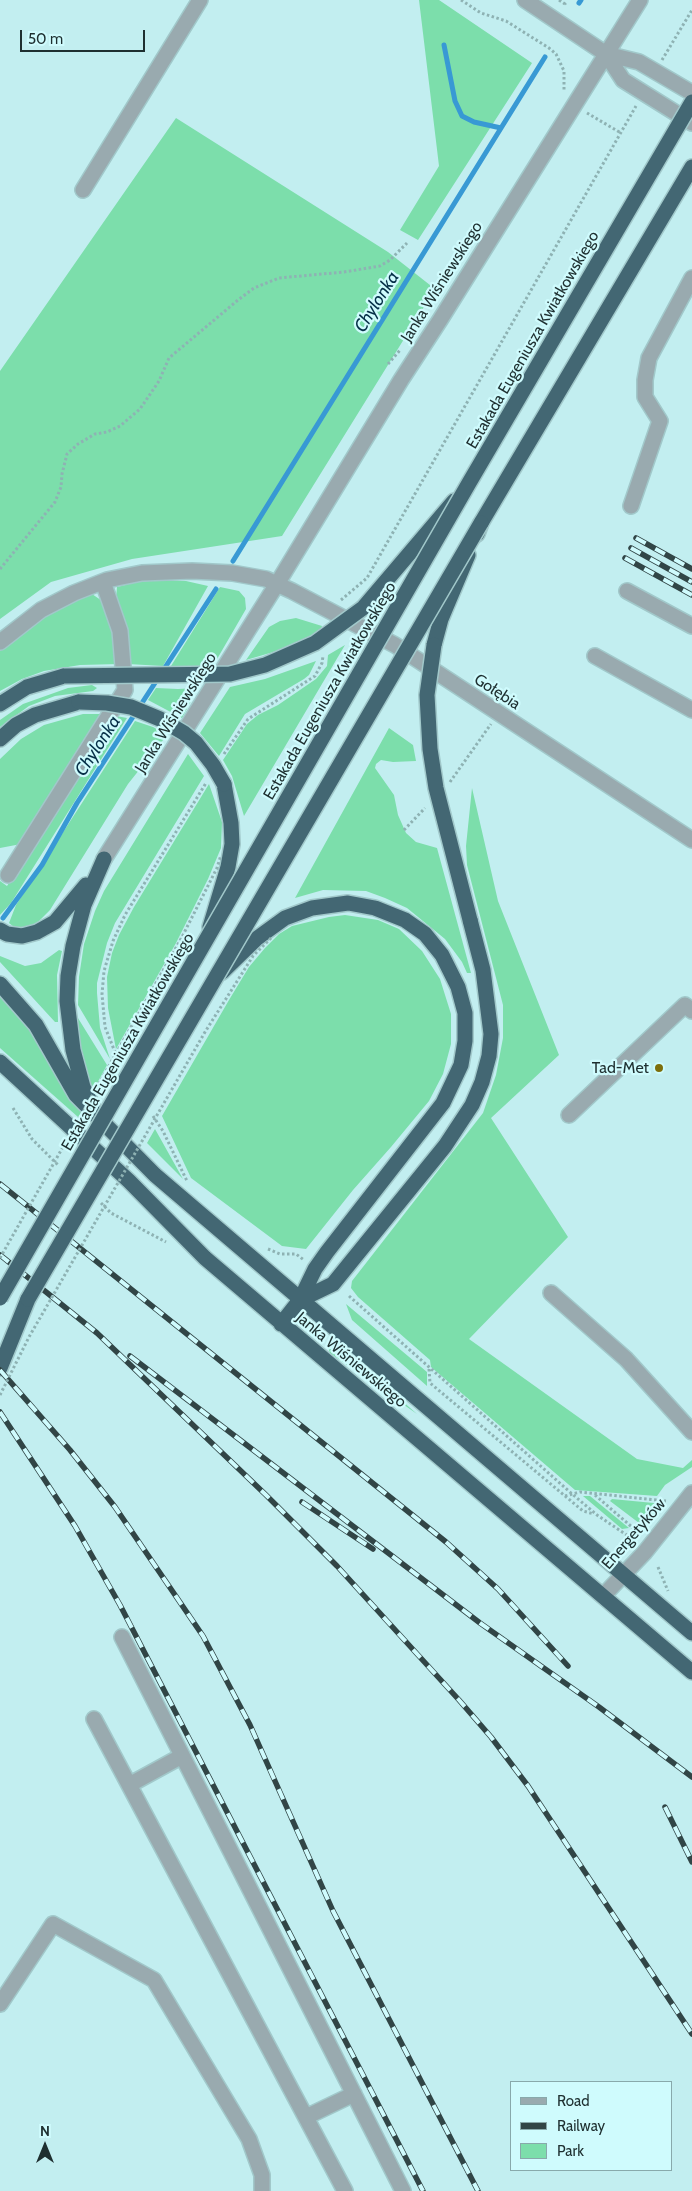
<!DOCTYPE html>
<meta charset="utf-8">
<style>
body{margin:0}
#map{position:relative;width:692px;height:2191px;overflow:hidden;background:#c2eef0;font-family:Cabin,sans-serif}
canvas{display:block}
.legend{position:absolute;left:510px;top:2081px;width:162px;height:90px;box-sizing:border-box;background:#cffbfd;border:1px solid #88a9ab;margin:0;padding:6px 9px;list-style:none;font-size:15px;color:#1e2f30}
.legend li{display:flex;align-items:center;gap:10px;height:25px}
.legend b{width:25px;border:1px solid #88a9ab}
.north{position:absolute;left:20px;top:2121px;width:50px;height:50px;-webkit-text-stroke:4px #cffbfd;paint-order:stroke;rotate:0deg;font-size:14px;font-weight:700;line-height:20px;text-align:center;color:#1e2f30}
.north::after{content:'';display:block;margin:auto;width:18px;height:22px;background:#1e2f30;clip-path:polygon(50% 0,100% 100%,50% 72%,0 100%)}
.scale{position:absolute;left:20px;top:30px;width:125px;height:22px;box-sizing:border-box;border:2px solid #1e2f30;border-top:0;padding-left:6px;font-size:15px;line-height:18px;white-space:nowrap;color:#1e2f30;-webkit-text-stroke:4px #cffbfd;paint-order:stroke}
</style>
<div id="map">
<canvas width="692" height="2191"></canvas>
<ul class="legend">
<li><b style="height:6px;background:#99aaaf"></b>Road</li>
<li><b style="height:6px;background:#314546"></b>Railway</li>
<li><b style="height:14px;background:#7cdeab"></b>Park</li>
</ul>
<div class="north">N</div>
<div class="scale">50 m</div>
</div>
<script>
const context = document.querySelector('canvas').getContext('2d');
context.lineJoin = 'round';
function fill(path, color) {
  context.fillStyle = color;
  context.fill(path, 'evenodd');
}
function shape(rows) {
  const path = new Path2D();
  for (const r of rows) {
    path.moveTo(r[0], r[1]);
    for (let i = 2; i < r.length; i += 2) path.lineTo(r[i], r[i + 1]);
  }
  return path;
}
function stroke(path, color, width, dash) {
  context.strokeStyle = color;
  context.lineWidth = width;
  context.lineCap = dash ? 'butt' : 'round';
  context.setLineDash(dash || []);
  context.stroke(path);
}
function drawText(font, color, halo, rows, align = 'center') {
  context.font = font + ' Cabin,sans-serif';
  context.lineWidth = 4.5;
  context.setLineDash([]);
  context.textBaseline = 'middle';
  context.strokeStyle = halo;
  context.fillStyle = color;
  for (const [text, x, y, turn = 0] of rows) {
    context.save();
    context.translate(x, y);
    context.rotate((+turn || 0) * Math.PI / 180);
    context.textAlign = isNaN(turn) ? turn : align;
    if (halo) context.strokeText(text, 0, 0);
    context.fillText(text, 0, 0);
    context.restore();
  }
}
fill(shape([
 [419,0,439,0,532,63,418,240,400,230,439,166],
 [176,118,388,252,435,289,282,536,132,559,51,582,0,619,0,371],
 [161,580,186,581,208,586,163,666,128,664,116,599,117,587,137,582],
 [220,587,239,591,245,598,246,609,213,666,171,666],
 [92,594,108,605,119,664,80,665,44,671,22,679,0,691,0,651,9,641,44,614],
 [296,618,322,626,320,632,287,648,246,660,269,627,280,621],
 [345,645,244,816,232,776,223,760,247,724,258,715,278,705,316,679,327,666,328,655],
 [316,661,309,675,304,679,245,714,219,756,200,733,230,687,265,679],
 [92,685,97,688,93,691,55,696,29,706,0,727,0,720,23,704,68,688],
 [156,688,178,689,198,688,182,718,148,700],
 [83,714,107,714,21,844,0,848,0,759,21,739,44,725],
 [116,716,127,718,11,903,0,915,0,881,7,886],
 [135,721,153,727,167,735,128,784,50,910,39,921,29,927,14,927,9,923,16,905],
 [389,728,413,745,416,761,393,762,381,760,376,764,375,768,394,795,398,815,406,833,416,842,437,848,471,973,467,973,462,962,445,939,407,908,385,898,366,891,323,890,295,898],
 [188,754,204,776,115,923,107,943,97,983,97,993,100,1028,110,1059,78,1005,79,977,84,944,95,911,104,891],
 [209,784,222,822,221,848,208,879,176,943,116,1049,108,1008,107,977,112,953,119,935,134,907],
 [472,788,498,901,559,1055,491,1118,568,1237,469,1339,637,1459,683,1468,692,1460,692,1467,665,1485,657,1496,575,1490,431,1367,430,1360,358,1297,351,1288,352,1281,483,1113,496,1075,503,1038,503,1005,467,865,466,846],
 [345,915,378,920,399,929,422,951,440,979,451,1014,451,1044,443,1074,429,1101,391,1147,353,1190,306,1249,282,1246,191,1178,162,1116,229,1000,249,967,265,948,279,934,292,926,329,917],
 [59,950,62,951,57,975,58,1022,55,1022,0,962,0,956,25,966,41,963],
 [0,993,29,1023,82,1111,78,1117,0,1048],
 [73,1010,107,1065,94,1089,83,1071],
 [155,1129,183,1179,147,1143],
 [346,1304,427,1372,427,1386,352,1320],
 [337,1344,417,1414,330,1353,328,1347],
 [583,1496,590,1496,629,1528,622,1529],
 [612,1499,664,1504,643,1526,610,1501]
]), '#7cdeab');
stroke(shape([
 [579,3,581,0],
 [444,45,455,101,462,116,474,122,501,128],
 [233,561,545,57],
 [3,918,42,865,77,803,216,589]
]), '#3899d4', 5);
const minor = shape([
 [525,0,606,54,639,62,692,93],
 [606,54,623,80,692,123],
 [83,190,200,0],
 [631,506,660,421,645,397,645,380,649,358,692,278],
 [627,591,692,626],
 [0,642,41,610,74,593,107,580,142,573,192,571,232,573,266,579,292,591,395,645,692,840],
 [595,656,692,710],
 [104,859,277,584,401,380,440,320,640,0],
 [8,875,125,690,120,631,103,582],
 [569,1115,685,1005,692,1011],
 [551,1293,626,1359,692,1432],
 [603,1596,645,1552,692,1493],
 [122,1637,403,2191],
 [94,1719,345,2191],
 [129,1785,182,1756],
 [0,2004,53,1924,154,1980,249,2139,262,2175,262,2191],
 [306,2117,354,2094]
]);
const highway = shape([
 [477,534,481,523,692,167],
 [363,608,454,501],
 [434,645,441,619,468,555],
 [0,704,27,687,64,676],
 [0,739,16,725,35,715,79,702],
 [210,927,228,867,232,844,231,823,224,784],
 [0,930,7,934,22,936,37,932,55,922,86,885],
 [222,972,256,939,285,918,312,908,348,903,375,908,405,920,425,934,442,955,458,987,465,1013,465,1041,461,1065,443,1103,327,1252,315,1269,300,1300,281,1324],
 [0,984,36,1025,76,1095,155,1175,692,1633],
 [0,1062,129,1181,205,1258,692,1672],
 [92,1105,83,1087,73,1050,67,1001,68,976,73,946,84,905,104,859],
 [300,1300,333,1284,445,1146,472,1105,482,1082,489,1056,491,1034,483,970,470,920],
 [0,1368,28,1299]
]);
stroke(minor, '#a1c8ca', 18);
stroke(highway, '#a1c8ca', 18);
stroke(shape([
 [461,0,481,13,506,21,549,48,556,54,564,71,564,91],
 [559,0,565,4,564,5],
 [662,60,692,10],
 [587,113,621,133],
 [388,364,401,349],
 [0,569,55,502,61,487,62,474,67,454,78,444,95,434,107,432,120,426,140,409,159,381,169,358,238,300,254,288,279,278,344,272,380,266,390,260,407,243],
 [341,600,367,578,636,106],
 [224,754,248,719,315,676,322,663,323,656],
 [450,782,491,724],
 [404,830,425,808],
 [119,1062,105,1027,102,994,104,971,113,941,125,915,206,783],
 [13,1108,32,1139,59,1166],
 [153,1116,163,1131,187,1181],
 [101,1203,111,1213,166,1242],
 [268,1249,280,1254,296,1254,304,1260],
 [349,1296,571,1493,597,1515,634,1540],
 [429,1369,430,1383,583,1511,594,1514],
 [595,1495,633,1528,634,1539],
 [565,1496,580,1492,666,1501],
 [658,1567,668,1591]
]), '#8eb2b3', 3, [2.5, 2.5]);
stroke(minor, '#99aaaf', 15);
stroke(highway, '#436773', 15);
const rail = shape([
 [636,538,692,569],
 [631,548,692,582],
 [625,558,692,595],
 [0,1184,446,1542,498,1589,568,1666],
 [0,1255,97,1333,266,1495,337,1566,459,1700,491,1737,528,1786,692,2034],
 [130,1356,480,1623,599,1707,692,1777],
 [0,1370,70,1450,115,1507,203,1636,250,1725,333,1911,478,2191],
 [0,1412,75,1526,120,1605,423,2191],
 [302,1502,373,1549],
 [665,1807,692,1862]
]);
stroke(rail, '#314546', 5.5);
stroke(rail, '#cffbfd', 4, [11]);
const highwayBridge = shape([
 [434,645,427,695,430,749,436,788,470,920],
 [64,676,230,674,265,665,315,643,363,608],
 [79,702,107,703,131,707,160,719,184,733,196,743,213,765,224,784],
 [0,1298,469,483,692,102],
 [28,1299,481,523]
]);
stroke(highwayBridge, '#a1c8ca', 18, []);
stroke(shape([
 [0,1258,182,937,217,868,221,855],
 [0,1395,29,1337,205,1032,253,956,271,938]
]), '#8eb2b3', 3, [2.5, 2.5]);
stroke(highwayBridge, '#436773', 15);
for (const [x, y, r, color] of [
 [659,1068,5,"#7d6e0b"]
]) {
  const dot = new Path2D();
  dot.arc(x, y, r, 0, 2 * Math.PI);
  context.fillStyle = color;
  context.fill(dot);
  stroke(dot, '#cffbfd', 2);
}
drawText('16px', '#1e2f30', '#cffbfd', [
 ["Janka Wiśniewskiego",442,282,-58],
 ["Estakada Eugeniusza Kwiatkowskiego",533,340,-60],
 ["Estakada Eugeniusza Kwiatkowskiego",330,691,-60],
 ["Gołębia",497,692,33],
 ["Janka Wiśniewskiego",176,713,-58],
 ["Estakada Eugeniusza Kwiatkowskiego",128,1042,-60],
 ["Janka Wiśniewskiego",351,1360,40],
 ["Energetyków",634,1534,-49]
]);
drawText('16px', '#1e2f30', '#cffbfd', [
 ["Tad-Met",649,1068]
], 'right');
drawText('italic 18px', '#052f47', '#cffbfd', [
 ["Chylonka",377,302,-58],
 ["Chylonka",98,746,-57]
]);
</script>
